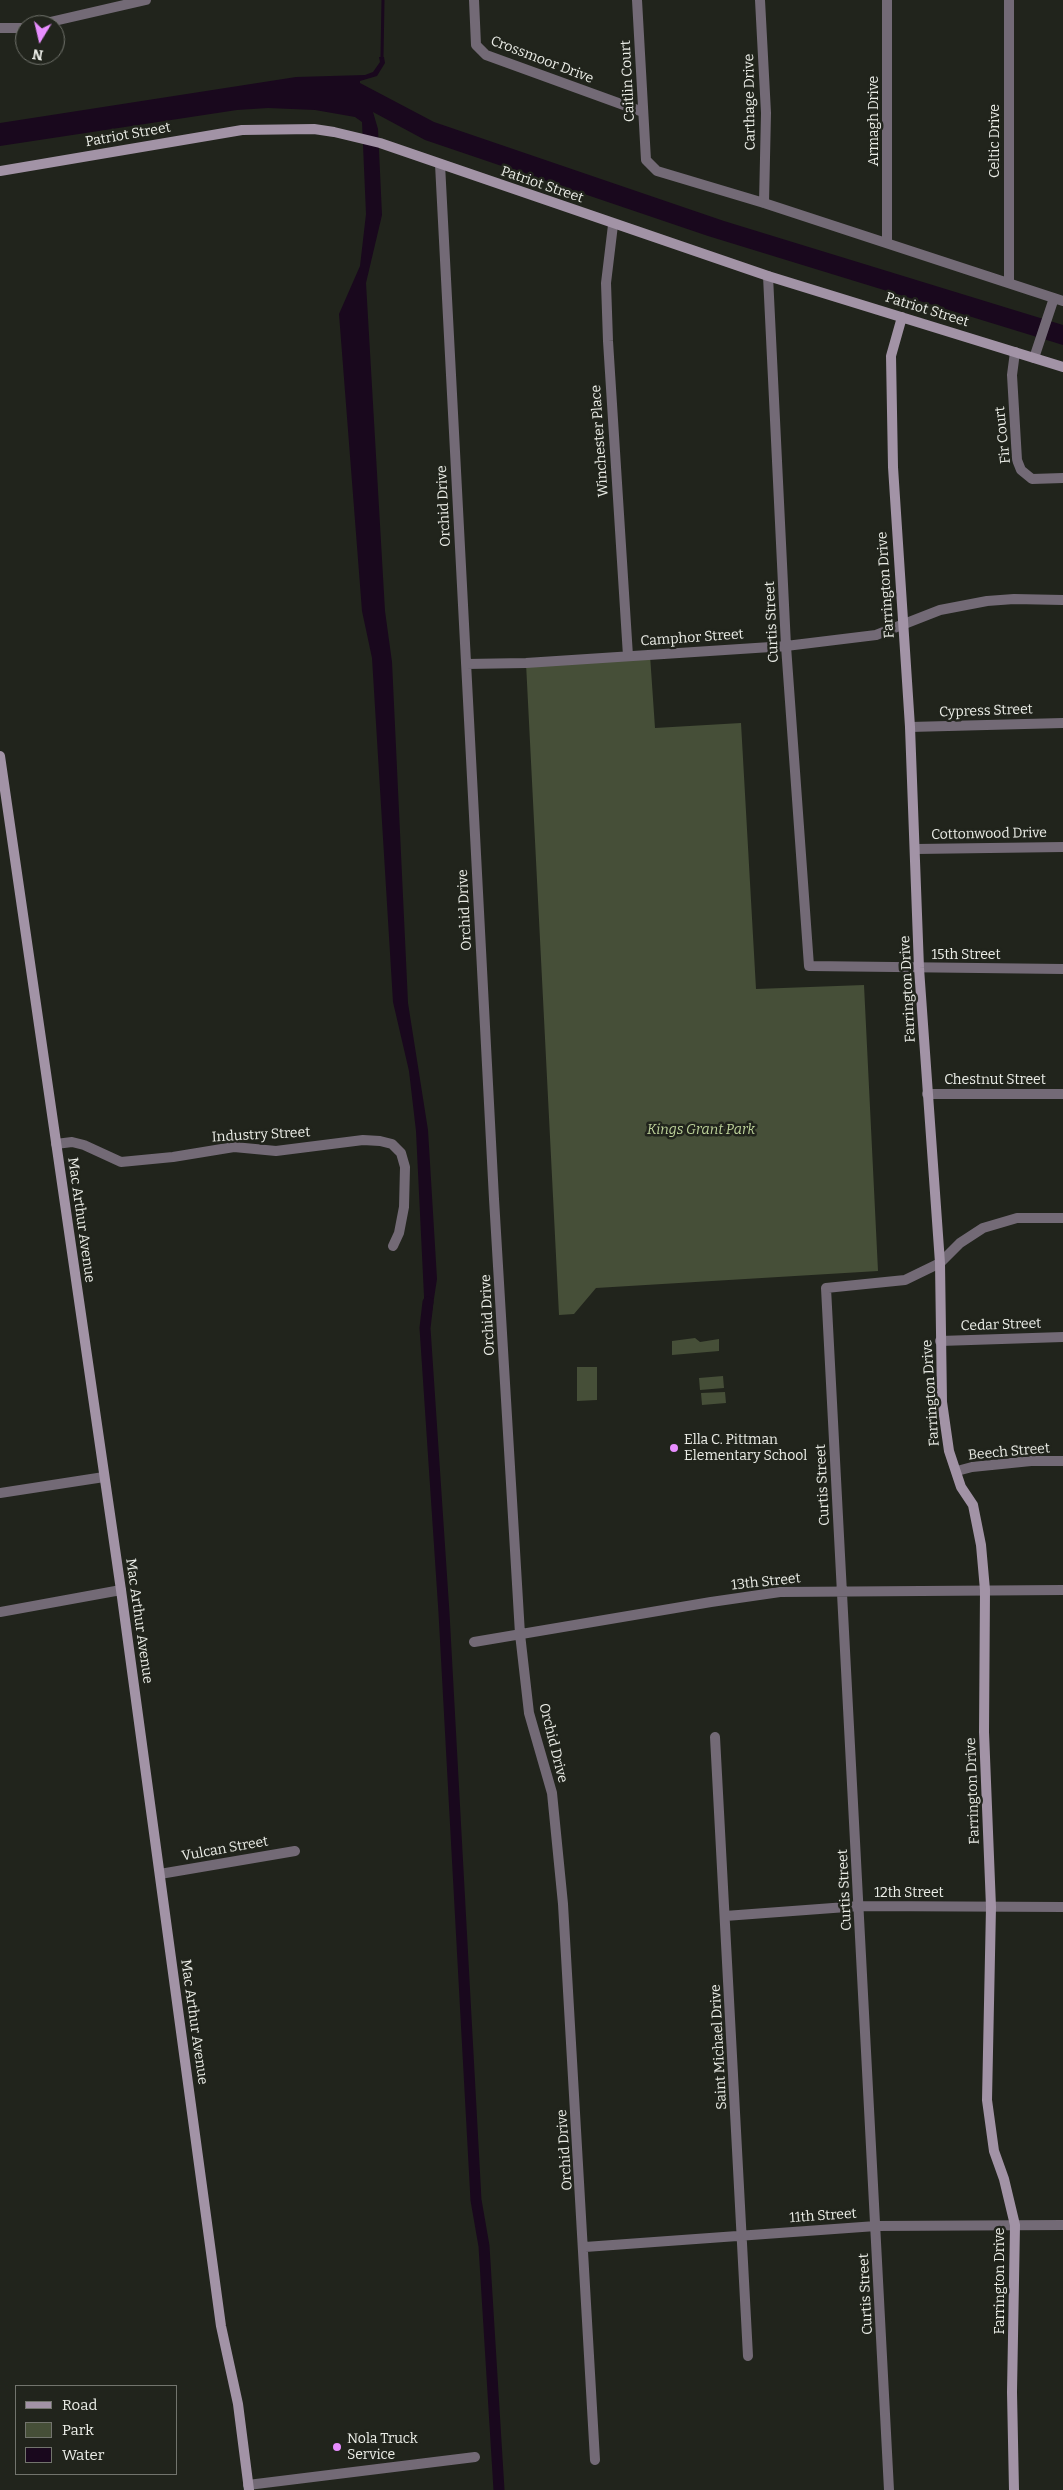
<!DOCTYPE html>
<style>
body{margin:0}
#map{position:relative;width:1063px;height:2490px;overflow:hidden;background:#21241c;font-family:Bitter,serif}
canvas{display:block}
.legend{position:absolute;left:15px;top:2385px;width:162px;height:90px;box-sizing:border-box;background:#21241c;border:1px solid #72746d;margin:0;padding:6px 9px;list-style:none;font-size:15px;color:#ebede7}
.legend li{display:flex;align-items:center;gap:10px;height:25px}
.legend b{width:25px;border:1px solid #72746d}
.north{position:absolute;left:15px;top:15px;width:50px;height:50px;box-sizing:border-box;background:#21241c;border:1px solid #72746d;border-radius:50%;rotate:189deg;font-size:14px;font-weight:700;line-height:20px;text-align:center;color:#ebede7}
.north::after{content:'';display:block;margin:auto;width:18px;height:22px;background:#e88eff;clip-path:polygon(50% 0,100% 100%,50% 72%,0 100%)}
</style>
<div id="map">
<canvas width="1063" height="2490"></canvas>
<ul class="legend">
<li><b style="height:6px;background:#a293a6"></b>Road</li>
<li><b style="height:14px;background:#464f38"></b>Park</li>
<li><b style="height:14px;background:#19081d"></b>Water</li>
</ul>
<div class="north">N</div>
</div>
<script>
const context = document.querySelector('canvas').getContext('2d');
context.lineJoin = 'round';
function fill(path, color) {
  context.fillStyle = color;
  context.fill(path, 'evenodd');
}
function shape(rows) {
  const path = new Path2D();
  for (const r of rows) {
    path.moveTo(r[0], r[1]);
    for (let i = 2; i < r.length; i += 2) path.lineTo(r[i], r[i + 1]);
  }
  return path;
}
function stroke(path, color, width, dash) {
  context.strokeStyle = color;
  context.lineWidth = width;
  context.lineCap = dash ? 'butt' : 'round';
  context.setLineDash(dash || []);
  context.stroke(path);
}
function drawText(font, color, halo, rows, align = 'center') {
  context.font = font + ' Bitter,serif';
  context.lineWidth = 5;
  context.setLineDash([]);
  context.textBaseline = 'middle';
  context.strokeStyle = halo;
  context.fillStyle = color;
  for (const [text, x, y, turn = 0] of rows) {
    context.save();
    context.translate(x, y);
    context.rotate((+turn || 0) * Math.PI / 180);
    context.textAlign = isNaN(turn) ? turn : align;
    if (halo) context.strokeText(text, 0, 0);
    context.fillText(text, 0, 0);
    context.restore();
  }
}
fill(shape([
 [650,655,655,728,741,723,756,989,864,985,878,1271,596,1288,574,1314,559,1315,526,663],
 [695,1338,700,1342,719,1339,719,1351,672,1355,672,1341],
 [577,1367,597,1367,597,1400,577,1401],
 [723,1376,724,1388,700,1390,699,1378],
 [725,1392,726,1403,702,1405,701,1393]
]), '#464f38');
fill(shape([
 [379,57,384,57,385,63,377,76,360,81,360,83,434,122,724,221,1063,325,1063,345,708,236,425,140,373,112,378,129,382,215,366,283,385,611,392,662,408,1003,428,1130,437,1279,431,1318,425,1317,416,1131,409,1071,393,1002,372,658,362,611,339,314,360,266,366,214,362,122,355,117,315,110,268,108,237,110,0,146,0,123,296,77,365,75,373,72,380,62]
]), '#19081d');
stroke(shape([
 [382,57,383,0]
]), '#19081d', 3);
stroke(shape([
 [428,1302,425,1328,444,1613,476,2200,484,2246,499,2490]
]), '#19081d', 11);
stroke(shape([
 [474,0,476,45,486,55,643,112],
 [637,0,646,160,657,171,764,203,1063,301],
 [760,0,766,113,764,203],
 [887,0,887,243],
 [1009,0,1009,282],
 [37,25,146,0],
 [0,28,25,28],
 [440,164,494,1199,520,1634,529,1713,552,1793,563,1904,595,2460],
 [613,225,606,283,608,341,628,656],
 [768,276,786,646,809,966,1063,969],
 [1015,352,1012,375,1017,460,1021,470,1032,479,1063,478],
 [1034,358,1054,298],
 [466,664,526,663,786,646,876,635,940,610,987,601,1014,599,1063,600],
 [910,727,1063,723],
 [916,849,1063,847],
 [927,1094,1063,1094],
 [56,1144,72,1142,84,1145,121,1162,173,1157,234,1147,276,1151,363,1140,380,1141,392,1144,401,1153,405,1167,404,1207,399,1233,393,1246],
 [940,1341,1063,1337],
 [957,1471,972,1467,1031,1461,1063,1461],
 [0,1493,104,1477],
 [0,1612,121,1590],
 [474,1642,711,1602,780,1592,1063,1590],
 [715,1737,748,2356],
 [160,1874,295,1851],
 [725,1916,860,1906,1063,1907],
 [585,2247,876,2226,1063,2225],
 [248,2485,475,2457],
 [889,2490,826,1288,905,1280,940,1263,960,1243,983,1228,1017,1218,1063,1218]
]), '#736a76', 10);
stroke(shape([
 [0,171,242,130,314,129,334,132,380,143,768,276,1063,367],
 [902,317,891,356,893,467,910,727,919,968,940,1263,942,1402,949,1451,961,1487,973,1505,981,1545,985,1590,984,1732,991,1907,987,2100,994,2151,1004,2179,1015,2225,1012,2392,1014,2490],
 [0,756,121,1590,221,2326,238,2404,249,2490]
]), '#a293a6', 10);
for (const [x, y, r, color] of [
 [674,1448,5,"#e88eff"],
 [337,2447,5,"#e88eff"]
]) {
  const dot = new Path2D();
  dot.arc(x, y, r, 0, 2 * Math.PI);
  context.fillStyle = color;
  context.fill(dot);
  stroke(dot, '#21241c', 2);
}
drawText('14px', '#ebede7', '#21241c', [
 ["Crossmoor Drive",542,60,21],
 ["Caitlin Court",628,81,-93],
 ["Carthage Drive",750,102,-91],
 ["Armagh Drive",874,121,-90],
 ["Patriot Street",128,135,-10],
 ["Celtic Drive",995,141,-90],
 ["Patriot Street",542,185,19],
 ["Patriot Street",927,310,17],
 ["Fir Court",1003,435,-96],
 ["Winchester Place",600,441,-94],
 ["Orchid Drive",444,506,-93],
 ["Farrington Drive",886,585,-94],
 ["Curtis Street",772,622,-93],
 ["Camphor Street",692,638,-4],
 ["Cypress Street",986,711,-2],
 ["Cottonwood Drive",989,834,-1],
 ["Orchid Drive",465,910,-93],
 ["15th Street",966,955],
 ["Farrington Drive",908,989,-93],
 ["Chestnut Street",995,1080],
 ["Industry Street",261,1135,-3],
 ["Mac Arthur Avenue",81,1220,82],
 ["Orchid Drive",488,1315,-93],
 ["Cedar Street",1001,1325,-2],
 ["Farrington Drive",931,1393,-94],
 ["Beech Street",1009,1452,-5],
 ["Curtis Street",823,1485,-93],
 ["13th Street",766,1582,-6],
 ["Mac Arthur Avenue",139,1621,82],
 ["Orchid Drive",553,1743,76],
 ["Farrington Drive",973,1791,-92],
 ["Vulcan Street",225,1849,-10],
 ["Curtis Street",845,1890,-93],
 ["12th Street",909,1893],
 ["Mac Arthur Avenue",194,2022,82],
 ["Saint Michael Drive",719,2047,-93],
 ["Orchid Drive",565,2150,-94],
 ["11th Street",823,2216,-4],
 ["Farrington Drive",1000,2281,-90],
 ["Curtis Street",866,2294,-93]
]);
drawText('italic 14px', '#bdd29a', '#21241c', [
 ["Kings Grant Park",701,1130]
]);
drawText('14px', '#ebede7', '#21241c', [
 ["Ella C. Pittman",684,1440],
 ["Elementary School",684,1456],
 ["Nola Truck",347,2439],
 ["Service",347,2455]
], 'left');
</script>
